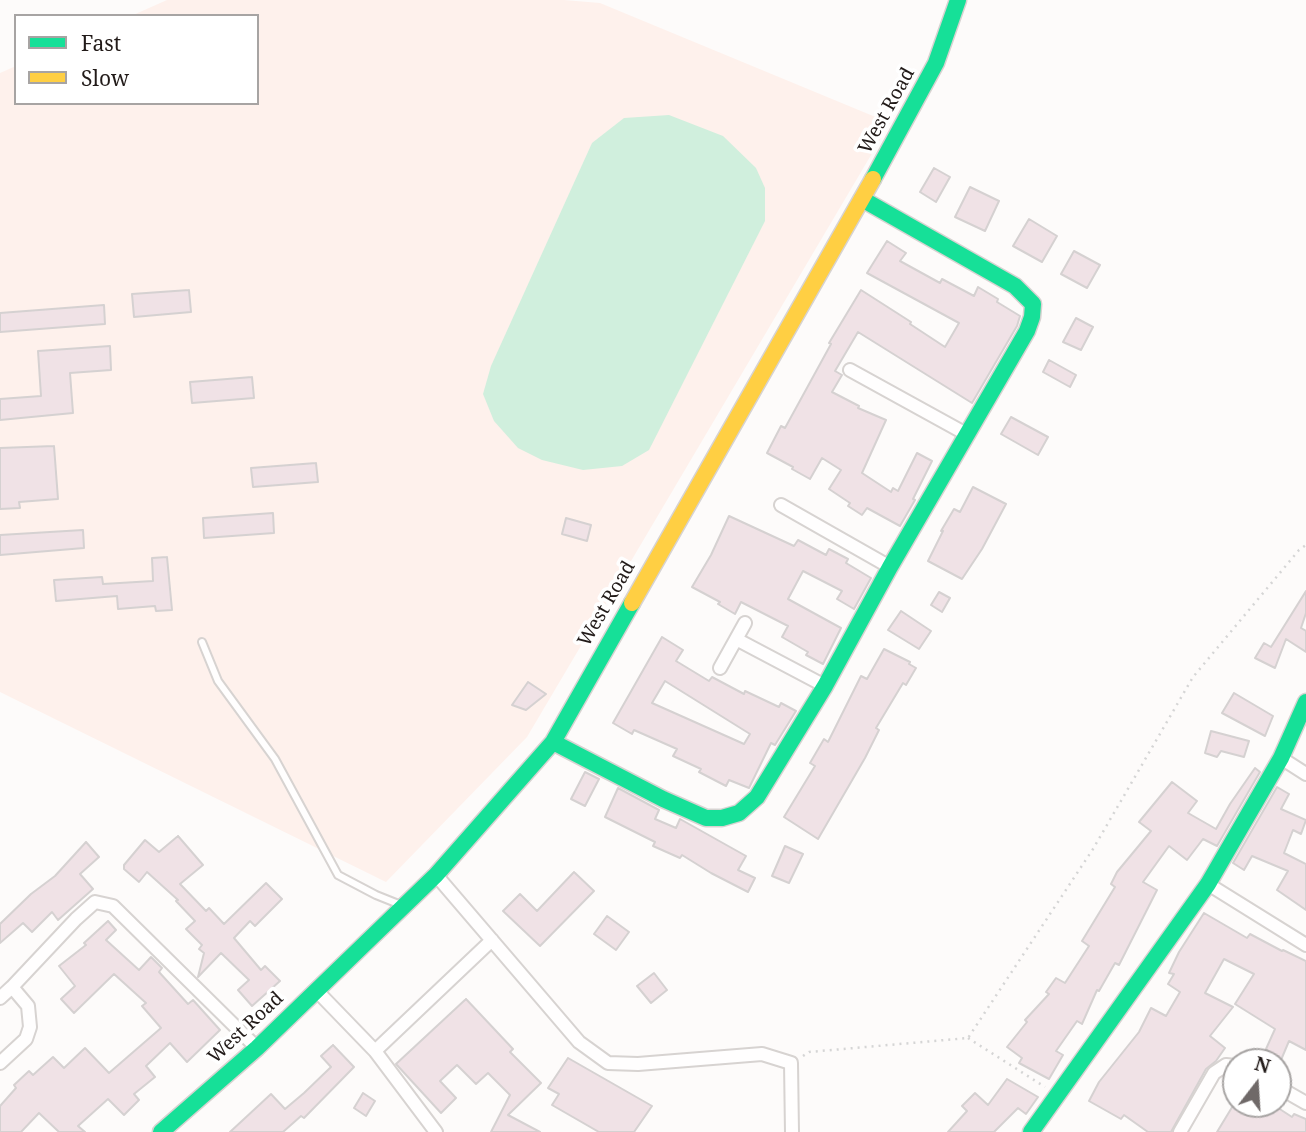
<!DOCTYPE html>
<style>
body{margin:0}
#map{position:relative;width:1306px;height:1132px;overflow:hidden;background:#fdfbfa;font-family:"Noto Serif",serif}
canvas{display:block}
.legend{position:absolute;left:14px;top:14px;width:245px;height:91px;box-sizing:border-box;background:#fff;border:2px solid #a7a4a3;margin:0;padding:9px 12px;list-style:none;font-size:21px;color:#221b19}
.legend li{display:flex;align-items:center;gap:14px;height:35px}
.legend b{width:35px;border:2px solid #a7a4a3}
.north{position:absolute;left:1222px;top:1048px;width:70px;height:70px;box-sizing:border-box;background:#fff;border:2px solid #a7a4a3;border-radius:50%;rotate:17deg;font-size:19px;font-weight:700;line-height:28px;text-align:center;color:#221b19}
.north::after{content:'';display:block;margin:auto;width:24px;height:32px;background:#6f6968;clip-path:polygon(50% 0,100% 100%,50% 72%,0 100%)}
</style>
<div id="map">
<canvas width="1306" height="1132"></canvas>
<ul class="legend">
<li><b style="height:9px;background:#16e098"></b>Fast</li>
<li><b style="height:9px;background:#ffcf43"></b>Slow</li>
</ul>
<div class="north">N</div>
</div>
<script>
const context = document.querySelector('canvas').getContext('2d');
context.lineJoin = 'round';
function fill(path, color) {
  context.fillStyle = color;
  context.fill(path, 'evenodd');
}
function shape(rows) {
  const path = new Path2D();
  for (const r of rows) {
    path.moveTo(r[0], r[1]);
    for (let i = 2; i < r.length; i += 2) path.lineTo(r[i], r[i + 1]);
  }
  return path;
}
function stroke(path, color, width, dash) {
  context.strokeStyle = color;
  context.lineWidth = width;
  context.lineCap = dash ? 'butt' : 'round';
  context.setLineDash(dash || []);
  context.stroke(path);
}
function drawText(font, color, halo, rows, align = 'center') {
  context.font = font + ' "Noto Serif",serif';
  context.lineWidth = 7;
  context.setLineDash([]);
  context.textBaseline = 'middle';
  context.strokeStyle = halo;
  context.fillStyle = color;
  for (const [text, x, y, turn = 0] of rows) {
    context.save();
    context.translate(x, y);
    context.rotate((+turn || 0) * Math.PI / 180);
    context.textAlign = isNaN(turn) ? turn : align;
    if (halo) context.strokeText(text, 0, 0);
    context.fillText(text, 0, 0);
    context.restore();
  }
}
fill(shape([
 [167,0,564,0,600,3,890,123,527,737,386,882,0,692,0,73,16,66,16,103,257,103,257,16,131,16]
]), '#fef1ec');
fill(shape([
 [669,115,723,136,756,168,765,188,765,221,649,450,622,466,583,470,542,460,518,448,494,421,483,394,491,366,592,143,624,118]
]), '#d0efdd');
const building = shape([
 [934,168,950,177,936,202,920,192,934,168],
 [970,187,999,201,985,231,955,217,970,187],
 [1029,219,1057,236,1042,262,1013,246,1029,219],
 [887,241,906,253,900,261,940,283,942,279,974,296,978,287,998,299,997,302,1020,316,1017,326,972,403,858,332,835,371,842,375,832,392,859,406,858,408,886,420,862,473,891,492,893,488,898,491,917,453,932,461,913,499,915,500,900,526,867,508,862,515,848,506,850,503,829,489,841,470,822,458,810,479,792,469,793,467,767,453,781,426,785,428,831,344,829,343,861,290,911,322,910,324,945,347,959,323,867,273,887,241],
 [1074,251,1100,265,1087,288,1061,274,1074,251],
 [189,290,191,312,134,317,132,294,189,290],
 [104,305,105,324,0,332,0,313,104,305],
 [1076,318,1093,327,1081,350,1063,342,1076,318],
 [110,346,111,370,70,373,73,413,0,420,0,399,41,396,38,351,110,346],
 [1049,360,1076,375,1070,387,1043,372,1049,360],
 [252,377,254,398,192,403,190,382,252,377],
 [1011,417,1048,437,1038,455,1001,434,1011,417],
 [54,446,58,499,19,502,20,508,0,509,0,448,54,446],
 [316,463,318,482,253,487,251,468,316,463],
 [973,487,1006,504,982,549,962,579,928,561,943,531,941,531,954,509,960,512,973,487],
 [273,513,274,533,204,538,203,518,273,513],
 [729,516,794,546,798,540,826,555,829,549,848,559,846,563,871,578,854,609,837,599,842,591,803,571,788,599,841,628,823,664,806,655,808,652,782,637,788,626,741,602,735,614,718,604,720,602,692,587,711,555,729,516],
 [566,518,591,525,587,541,562,534,566,518],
 [83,530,84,548,0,555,0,535,83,530],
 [167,557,172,610,156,611,155,606,118,609,117,596,56,601,54,580,102,577,103,584,153,581,152,558,167,557],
 [1306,591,1306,613,1301,628,1306,631,1306,652,1286,639,1275,668,1255,658,1264,643,1271,647,1306,591],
 [939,592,950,598,942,612,931,605,939,592],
 [901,611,931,631,919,649,888,630,901,611],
 [662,637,683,650,676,661,709,681,712,677,744,694,745,691,779,707,781,703,796,711,775,745,771,743,749,788,729,780,726,786,699,772,701,769,673,756,677,749,634,730,632,734,613,723,662,637],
 [665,681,750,734,744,744,652,703,665,681],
 [884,649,910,662,909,664,916,668,906,685,903,683,876,728,879,730,865,758,818,839,784,817,815,766,810,763,824,739,828,742,861,676,867,679,884,649],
 [528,682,546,694,526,710,512,705,528,682],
 [1234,693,1273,716,1265,736,1222,713,1234,693],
 [1211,731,1249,741,1244,757,1221,751,1217,757,1205,753,1211,731],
 [1255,768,1260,772,1217,846,1203,839,1187,860,1169,846,1143,882,1157,890,1119,965,1115,963,1099,991,1097,990,1082,1024,1077,1021,1056,1051,1063,1055,1049,1079,1019,1063,1022,1058,1007,1047,1027,1022,1025,1020,1049,994,1046,992,1056,978,1065,983,1089,946,1082,941,1115,887,1111,884,1117,872,1151,831,1139,822,1172,782,1197,801,1188,813,1216,829,1230,804,1255,768],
 [585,772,599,779,585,806,571,799,585,772],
 [1277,787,1289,794,1281,809,1306,820,1301,834,1293,830,1284,853,1306,864,1306,910,1277,890,1288,871,1252,856,1244,870,1233,863,1277,787],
 [618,788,659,810,655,819,676,828,680,819,746,856,738,870,755,878,748,892,711,873,682,855,680,858,653,846,655,842,605,817,618,788],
 [178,836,203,865,180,884,206,911,209,908,224,924,266,883,282,899,255,926,250,921,234,938,261,970,265,966,280,981,252,1006,238,990,249,980,221,953,198,977,204,953,199,949,202,945,186,929,195,921,176,901,178,900,147,872,139,882,124,869,124,865,145,840,159,852,178,836],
 [86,842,99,857,80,874,93,889,58,920,52,912,32,932,23,923,0,943,0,924,31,894,55,876,86,842],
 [785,846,803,854,789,883,772,876,785,846],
 [574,872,594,891,540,946,503,911,520,894,537,911,574,872],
 [1204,913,1247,938,1250,934,1282,951,1283,950,1306,961,1306,1050,1289,1041,1281,1060,1266,1049,1275,1029,1235,1004,1254,974,1224,959,1205,993,1233,1007,1210,1036,1225,1048,1216,1061,1206,1069,1171,1132,1148,1132,1124,1115,1121,1119,1089,1101,1099,1082,1139,1032,1151,1008,1166,1016,1180,992,1168,984,1174,974,1169,973,1179,952,1204,913],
 [607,916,629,932,616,950,594,934,607,916],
 [108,921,116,930,106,940,139,970,151,957,162,968,159,972,188,1004,193,1000,220,1030,187,1062,170,1043,146,1066,155,1077,134,1094,139,1100,124,1115,108,1099,78,1126,85,1132,59,1132,39,1113,21,1132,0,1132,0,1106,16,1088,14,1085,29,1071,33,1075,53,1057,64,1068,85,1048,109,1073,161,1028,142,1006,146,1003,114,974,74,1013,61,999,75,986,59,966,86,945,84,943,108,921],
 [654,973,667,990,651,1003,637,986,654,973],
 [466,999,513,1049,510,1052,541,1083,508,1115,540,1132,491,1132,510,1095,488,1073,476,1084,457,1065,440,1081,456,1098,441,1113,396,1064,466,999],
 [333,1045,354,1067,304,1118,301,1116,283,1132,230,1132,271,1094,285,1109,304,1093,331,1067,321,1056,333,1045],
 [568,1058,652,1106,634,1132,599,1132,552,1105,559,1094,548,1088,568,1058],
 [1007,1079,1038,1097,1026,1114,1018,1108,994,1132,948,1132,967,1111,962,1106,975,1093,988,1105,1007,1079],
 [363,1093,375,1101,366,1116,354,1108,363,1093],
 [1234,1104,1272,1104,1292,1117,1294,1114,1306,1119,1306,1132,1217,1132,1234,1104]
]);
fill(building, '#f0e2e6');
stroke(building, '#d5d1d1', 2);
const lane = shape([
 [202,642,218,681,275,759,338,875,376,895,401,905]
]);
const street = shape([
 [850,370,968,435],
 [781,505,890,567],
 [736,639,825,686],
 [720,668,745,623],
 [1281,758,1306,774],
 [436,875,579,1042,608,1063,638,1064,762,1054,791,1063,792,1132],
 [1208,884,1306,945],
 [12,987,76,919,95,902,113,906,257,1048],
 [316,990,375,1051,436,1132],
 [0,998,12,987,28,1006,30,1027,26,1039,0,1063],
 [375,1051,492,940],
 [1278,1087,1306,1103],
 [1180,1132,1214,1073,1226,1065,1236,1066]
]);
const fast = shape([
 [873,179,936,63,958,0],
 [553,742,663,799,706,818,722,818,739,813,757,797,825,686,890,567,1027,331,1032,317,1033,304,1015,286,862,199],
 [161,1132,257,1048,436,875,553,742,632,603],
 [1031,1132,1208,884,1281,758,1306,702]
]);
const slow = shape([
 [632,603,873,179]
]);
stroke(lane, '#d7d3d1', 10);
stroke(street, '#d7d3d1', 16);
stroke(fast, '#d7d3d1', 19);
stroke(slow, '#d7d3d1', 19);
stroke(shape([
 [968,1038,1045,1087],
 [803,1056,809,1052,968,1038,1093,849,1193,677,1299,550,1306,545]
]), '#d5d5d5', 2.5, [2, 5]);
stroke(lane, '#fffefe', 6);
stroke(street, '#fffefe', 12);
stroke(fast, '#16e098', 16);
stroke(slow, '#ffcf43', 16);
drawText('19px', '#221b19', '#fff', [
 ["West Road",887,111,-61],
 ["West Road",607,604,-60],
 ["West Road",246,1028,-43]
]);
</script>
